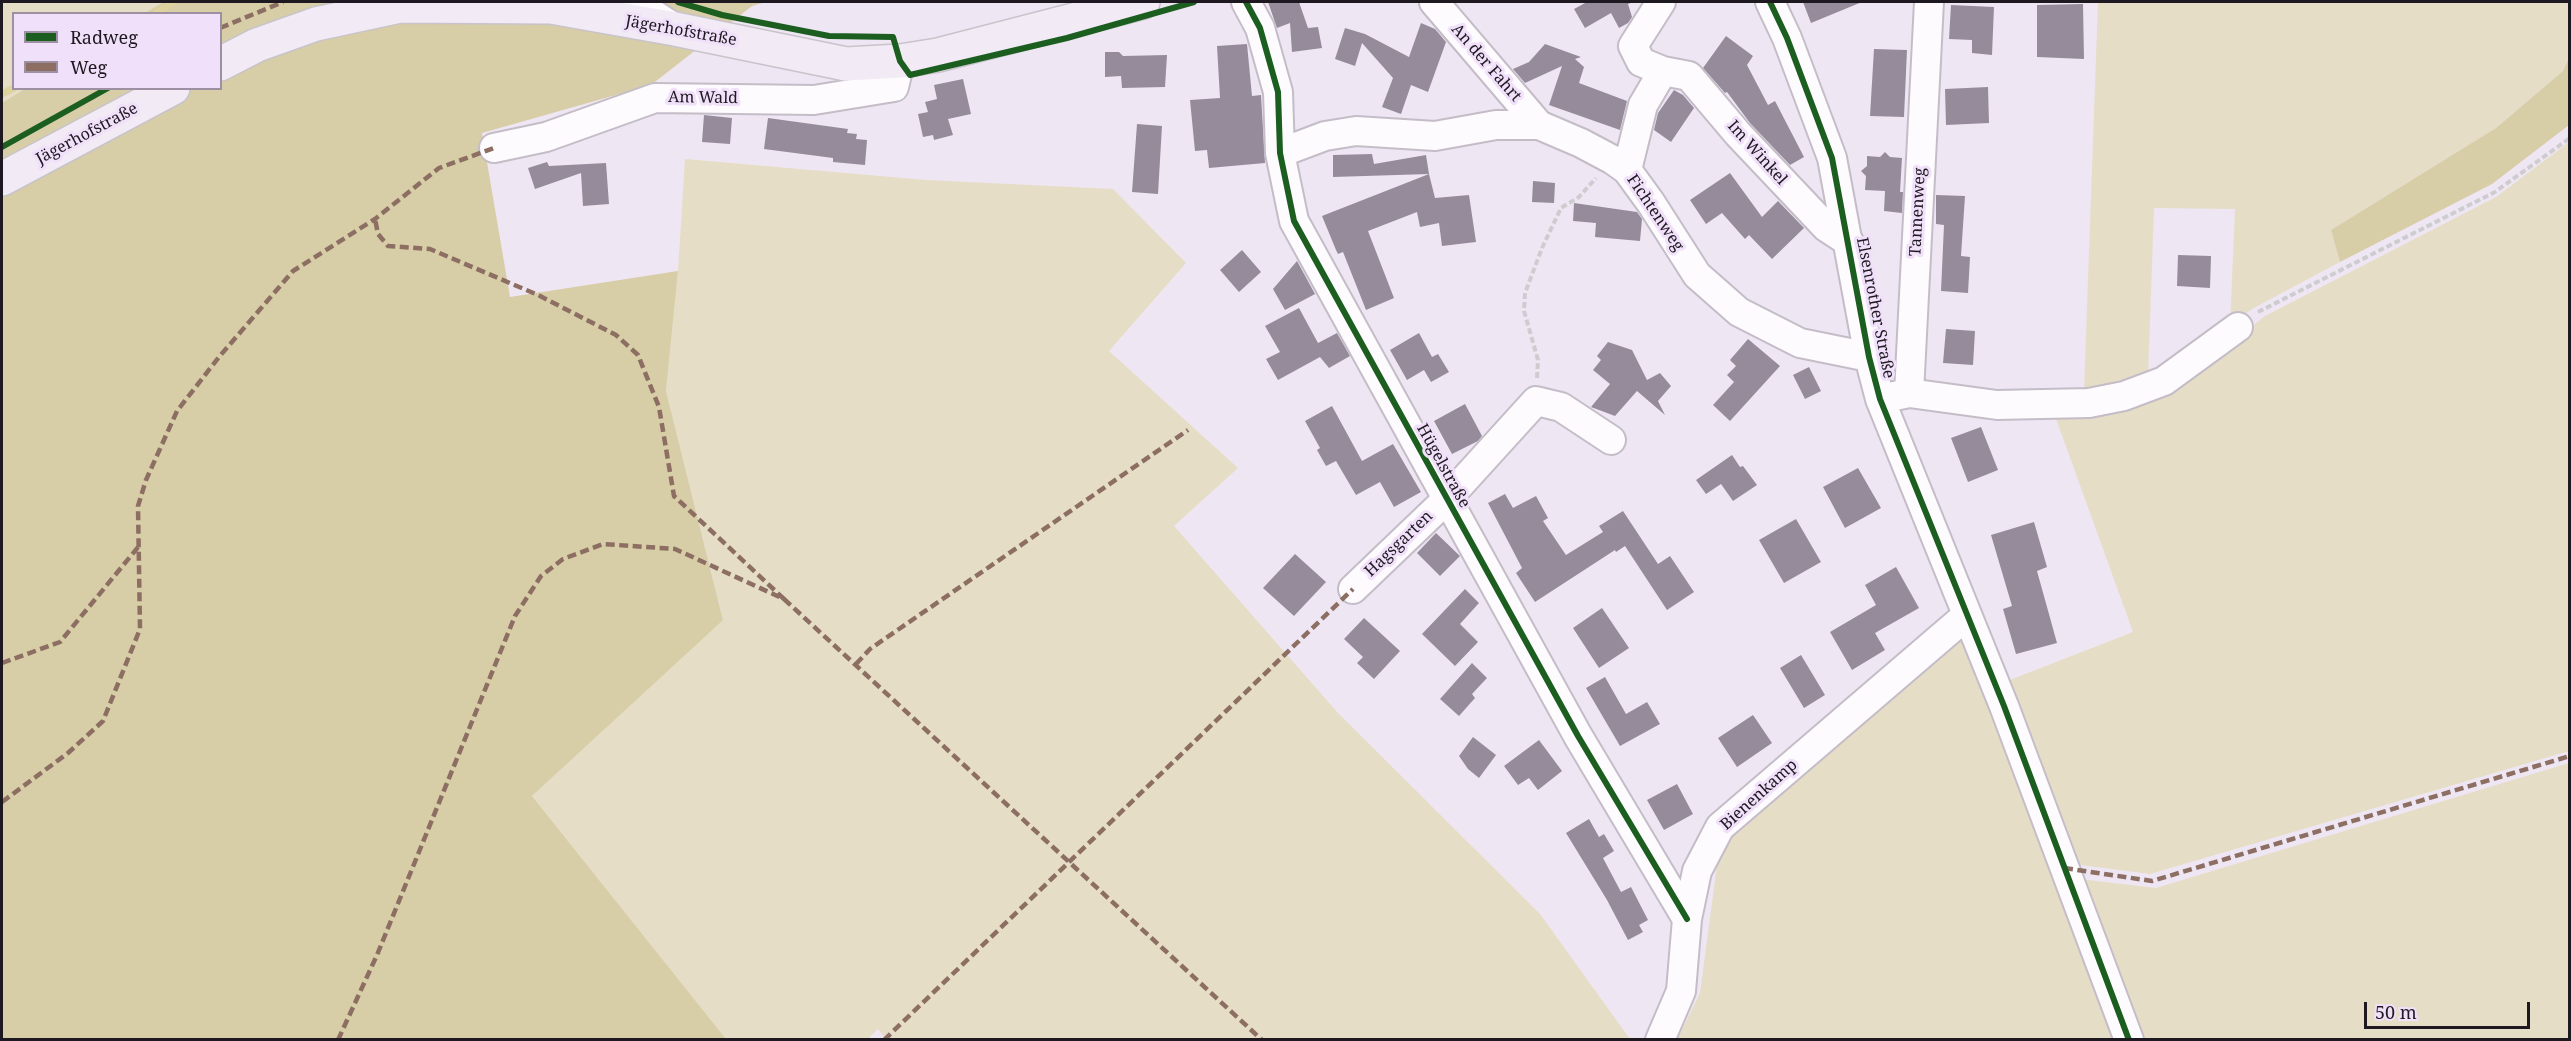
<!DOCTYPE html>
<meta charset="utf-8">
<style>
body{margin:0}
#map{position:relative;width:2571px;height:1041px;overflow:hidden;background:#efe6f3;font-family:"Noto Serif",serif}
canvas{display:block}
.frame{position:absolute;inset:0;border:3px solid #1e1921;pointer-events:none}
.legend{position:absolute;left:12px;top:12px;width:210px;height:78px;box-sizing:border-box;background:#f1e0f9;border:2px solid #9d90a3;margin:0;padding:8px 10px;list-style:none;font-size:18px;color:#1e1921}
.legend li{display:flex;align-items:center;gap:12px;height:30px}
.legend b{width:30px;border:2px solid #9d90a3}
.scale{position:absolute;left:2364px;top:1002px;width:166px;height:27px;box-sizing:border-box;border:3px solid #1e1921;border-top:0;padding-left:8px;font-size:18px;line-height:21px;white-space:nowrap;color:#1e1921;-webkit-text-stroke:4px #f1e0f9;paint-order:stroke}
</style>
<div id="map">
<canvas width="2571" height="1041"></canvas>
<div class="frame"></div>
<ul class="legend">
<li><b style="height:8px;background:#1b5e20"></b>Radweg</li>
<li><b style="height:8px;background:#8d6e63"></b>Weg</li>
</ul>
<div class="scale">50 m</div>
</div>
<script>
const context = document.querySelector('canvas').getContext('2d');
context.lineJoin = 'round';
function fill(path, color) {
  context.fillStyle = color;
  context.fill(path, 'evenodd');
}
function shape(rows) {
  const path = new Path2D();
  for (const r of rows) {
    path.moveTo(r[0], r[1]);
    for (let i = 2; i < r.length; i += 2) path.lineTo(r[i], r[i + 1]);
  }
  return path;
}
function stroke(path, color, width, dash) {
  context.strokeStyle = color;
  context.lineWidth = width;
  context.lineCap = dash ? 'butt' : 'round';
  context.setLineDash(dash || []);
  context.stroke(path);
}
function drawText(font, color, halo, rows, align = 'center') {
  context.font = font + ' "Noto Serif",serif';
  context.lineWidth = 6;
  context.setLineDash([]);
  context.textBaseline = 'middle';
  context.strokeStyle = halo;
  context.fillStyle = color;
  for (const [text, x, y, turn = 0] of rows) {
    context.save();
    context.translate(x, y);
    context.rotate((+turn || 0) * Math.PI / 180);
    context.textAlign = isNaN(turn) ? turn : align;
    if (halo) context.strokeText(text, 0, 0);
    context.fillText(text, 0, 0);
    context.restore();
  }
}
fill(shape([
 [2,2,281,2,220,14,14,14,14,88,101,89,2,145],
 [2098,2,2569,2,2569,58,2563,71,2496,128,2331,230,2340,262,2252,309,2230,326,2235,209,2154,208,2148,376,2084,391],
 [2569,142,2569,751,2150,874,2073,864,2010,680,2133,632,2055,416,2188,377,2265,316,2496,197],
 [685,159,926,180,1113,189,1186,263,1109,351,1238,468,1174,526,1338,713,1540,914,1630,1039,886,1040,878,1029,868,1039,726,1039,532,796,723,619,666,391,678,271],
 [1965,622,2118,1039,1677,1040,1700,993,1717,865,1728,832],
 [2569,763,2569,1039,2143,1039,2080,879,2156,888]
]), '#e6ddc6');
fill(shape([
 [164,2,766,2,752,6,651,85,482,133,510,297,678,271,666,391,723,620,532,796,726,1039,2,1039,2,103,25,89,220,88,220,14,145,13],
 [2569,58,2569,125,2492,184,2340,262,2331,230,2496,128,2563,71]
]), '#d7cda6');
stroke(shape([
 [155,14,173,2],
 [2,94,14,88]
]), '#ded29e', 7);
fill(shape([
 [1268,2,1299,2,1308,28,1318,27,1322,48,1292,52,1290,23,1277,28],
 [1587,2,1633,2,1628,4,1632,17,1628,23,1619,28,1611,13,1585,28,1574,9],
 [1803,2,1862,2,1811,23],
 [2083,4,2084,59,2037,57,2037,5],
 [1951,5,1994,7,1992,55,1972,53,1972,40,1949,39],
 [1421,23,1435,29,1446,42,1428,92,1411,85,1401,114,1382,107,1393,78,1362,43,1355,66,1335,59,1345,28,1365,34,1409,57],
 [1726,36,1753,56,1747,65,1768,105,1775,101,1804,157,1790,165,1750,123,1727,92,1725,93,1703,68],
 [1247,44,1252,96,1261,95,1265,163,1209,168,1207,150,1195,151,1190,100,1220,98,1217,46],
 [1545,44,1581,57,1575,59,1584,67,1579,83,1627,101,1620,130,1549,105,1562,66,1525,83,1513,69,1529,62],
 [1874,49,1907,50,1904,117,1870,116],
 [1105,52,1119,52,1123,56,1167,55,1165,87,1122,88,1121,76,1105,77],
 [963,79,971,114,948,119,953,135,934,140,933,135,923,137,918,114,928,112,925,102,937,99,934,85],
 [1988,87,1989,123,1946,125,1945,89],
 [1674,90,1683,95,1694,108,1671,142,1654,130,1658,113],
 [704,115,732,118,730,144,702,142],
 [768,118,848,129,847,133,857,134,856,139,867,140,865,165,833,162,833,158,764,149],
 [1137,124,1162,126,1158,194,1132,192],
 [1885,152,1890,157,1902,158,1900,192,1903,192,1902,213,1884,211,1885,191,1865,190,1866,176,1861,171,1867,166,1867,156,1880,157],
 [1372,154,1374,164,1426,155,1429,174,1333,177,1333,155],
 [547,162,549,166,606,163,609,204,583,206,581,173,535,189,528,168],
 [1730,173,1762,217,1778,201,1804,228,1772,259,1749,235,1745,239,1722,213,1706,224,1690,200],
 [1429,174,1435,198,1469,195,1476,242,1442,246,1439,223,1420,227,1417,212,1368,231,1394,298,1366,310,1343,252,1338,254,1336,250,1322,216],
 [1533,181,1555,183,1554,203,1532,202],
 [1936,195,1965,196,1961,256,1970,257,1968,293,1941,291,1944,225,1936,224],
 [1574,203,1637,212,1642,219,1640,241,1595,237,1596,223,1573,221],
 [1242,250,1261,272,1239,292,1220,270],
 [2178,255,2211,256,2210,288,2177,286],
 [1297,261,1315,294,1285,310,1273,289],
 [1299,308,1318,343,1337,333,1350,356,1329,368,1320,357,1278,380,1266,359,1280,352,1265,326],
 [1946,329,1975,331,1973,365,1943,363],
 [1419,333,1432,357,1438,354,1449,372,1431,382,1424,370,1407,380,1390,350],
 [1748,339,1780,366,1730,421,1713,405,1734,382,1727,375,1736,366,1730,360],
 [1608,342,1632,350,1647,380,1660,373,1671,386,1658,401,1665,415,1637,391,1615,416,1591,407,1610,384,1593,370,1601,360,1597,356],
 [1809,367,1821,391,1805,399,1793,375],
 [1465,404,1482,436,1478,441,1452,454,1434,421],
 [1332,406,1362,461,1393,444,1421,492,1394,507,1380,482,1356,495,1336,461,1326,466,1317,450,1320,448,1305,421],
 [1981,427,1998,470,1968,482,1951,438],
 [1732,455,1740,467,1743,466,1757,485,1733,501,1721,484,1706,494,1696,480],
 [1858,468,1881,508,1845,528,1823,487],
 [1505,494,1513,508,1536,496,1548,518,1543,521,1566,555,1603,532,1599,526,1623,511,1658,564,1670,556,1694,592,1667,610,1625,546,1616,552,1615,550,1535,602,1516,573,1522,568,1488,503],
 [1796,519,1821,562,1784,583,1759,540],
 [2034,522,2047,567,2037,571,2057,643,2016,654,2003,609,2012,606,1991,535],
 [1436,533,1460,556,1440,576,1417,553],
 [1295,554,1326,582,1294,616,1263,588],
 [1896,567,1919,608,1875,633,1885,650,1852,670,1830,632,1876,605,1865,585],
 [1465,589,1479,603,1460,624,1478,642,1455,666,1422,634],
 [1602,608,1629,648,1599,668,1573,628],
 [1364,618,1400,651,1374,679,1357,663,1363,657,1344,639],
 [1801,655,1825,695,1804,708,1780,668],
 [1472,663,1487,678,1472,694,1475,698,1459,716,1440,699],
 [1605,677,1626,714,1647,702,1660,724,1620,746,1586,688],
 [1753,715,1772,743,1737,767,1718,738],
 [1473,737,1496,755,1479,778,1468,769,1459,756],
 [1539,740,1562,771,1538,790,1529,778,1518,785,1504,766],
 [1677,784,1693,814,1664,830,1647,800],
 [1589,819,1599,837,1604,834,1614,851,1603,858,1621,892,1631,887,1648,920,1639,925,1643,932,1628,940,1607,900,1566,833]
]), '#968b9b');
const minor = shape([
 [635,2,673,27],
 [1246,2,1260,28,1278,92,1280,153,1294,221,1578,736,1687,919],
 [1434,2,1539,125],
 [1661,2,1633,46,1641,62,1663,71,1689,76,1738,134,1826,227,1849,242],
 [1770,2,1787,38,1832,158,1869,357,1880,399,2004,706,2129,1040],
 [494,148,546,137,655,98,814,100,894,87,900,61],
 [1280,153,1325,136,1356,131,1435,136,1496,125,1539,125,1581,143,1613,160,1627,170,1651,203,1697,275,1739,312,1800,343,1869,357],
 [1627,170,1643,105,1663,71],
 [1909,393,1997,405,2089,403,2124,396,2164,381,2238,327],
 [1880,399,1909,393,1929,2],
 [1353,589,1446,500,1536,401,1561,407,1611,440],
 [1660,1040,1681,991,1687,919,1697,871,1720,827,1966,616]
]);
const major = shape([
 [220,64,257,45,316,24,400,6,551,7,675,29,846,64,900,61,938,55,1143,2],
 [2,179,173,88]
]);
stroke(minor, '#c4bdc8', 32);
stroke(major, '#c8c4ca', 36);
stroke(shape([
 [2258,312,2495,192,2570,138],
 [1537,378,1538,360,1524,311,1525,293,1542,248,1561,208,1579,197,1596,178]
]), '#cfccd0', 4, [6, 3]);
stroke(minor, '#fdfbfd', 28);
stroke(major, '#f2eaf5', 33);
stroke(shape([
 [220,28,283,2],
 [784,599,1262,1040],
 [2,663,60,642,139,546],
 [856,664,870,649,1188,430],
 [2,802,68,753,103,721,140,629,138,506,146,480,177,411,219,357,293,271,375,219,439,168,494,148],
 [2064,868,2152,881,2570,756],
 [338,1040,377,955,515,616,541,576,563,559,603,544,675,549,784,599,674,496,659,407,638,355,616,335,538,295,430,249,388,246,378,234,375,219],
 [884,1040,1353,589]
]), '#8d6e63', 4.5, [9, 4.5]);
stroke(shape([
 [678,2,722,15,829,36,893,37,900,61,910,75,1067,38,1194,2],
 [1246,2,1260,28,1278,92,1280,153,1294,221,1578,736,1687,919],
 [1770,2,1787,38,1832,158,1869,357,1880,399,2004,706,2129,1040],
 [2,147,108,88]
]), '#1b5e20', 6);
drawText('16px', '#1e1921', '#f1e0f9', [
 ["Jägerhofstraße",681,31,10],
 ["An der Fahrt",1486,63,49],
 ["Am Wald",703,98,1],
 ["Jägerhofstraße",87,134,-28],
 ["Im Winkel",1757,153,48],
 ["Tannenweg",1918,212,-87],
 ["Fichtenweg",1655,213,56],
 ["Elsenrother Straße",1875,308,79],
 ["Hügelstraße",1443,466,61],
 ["Hagsgarten",1399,544,-44],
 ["Bienenkamp",1759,795,-42]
]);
</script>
